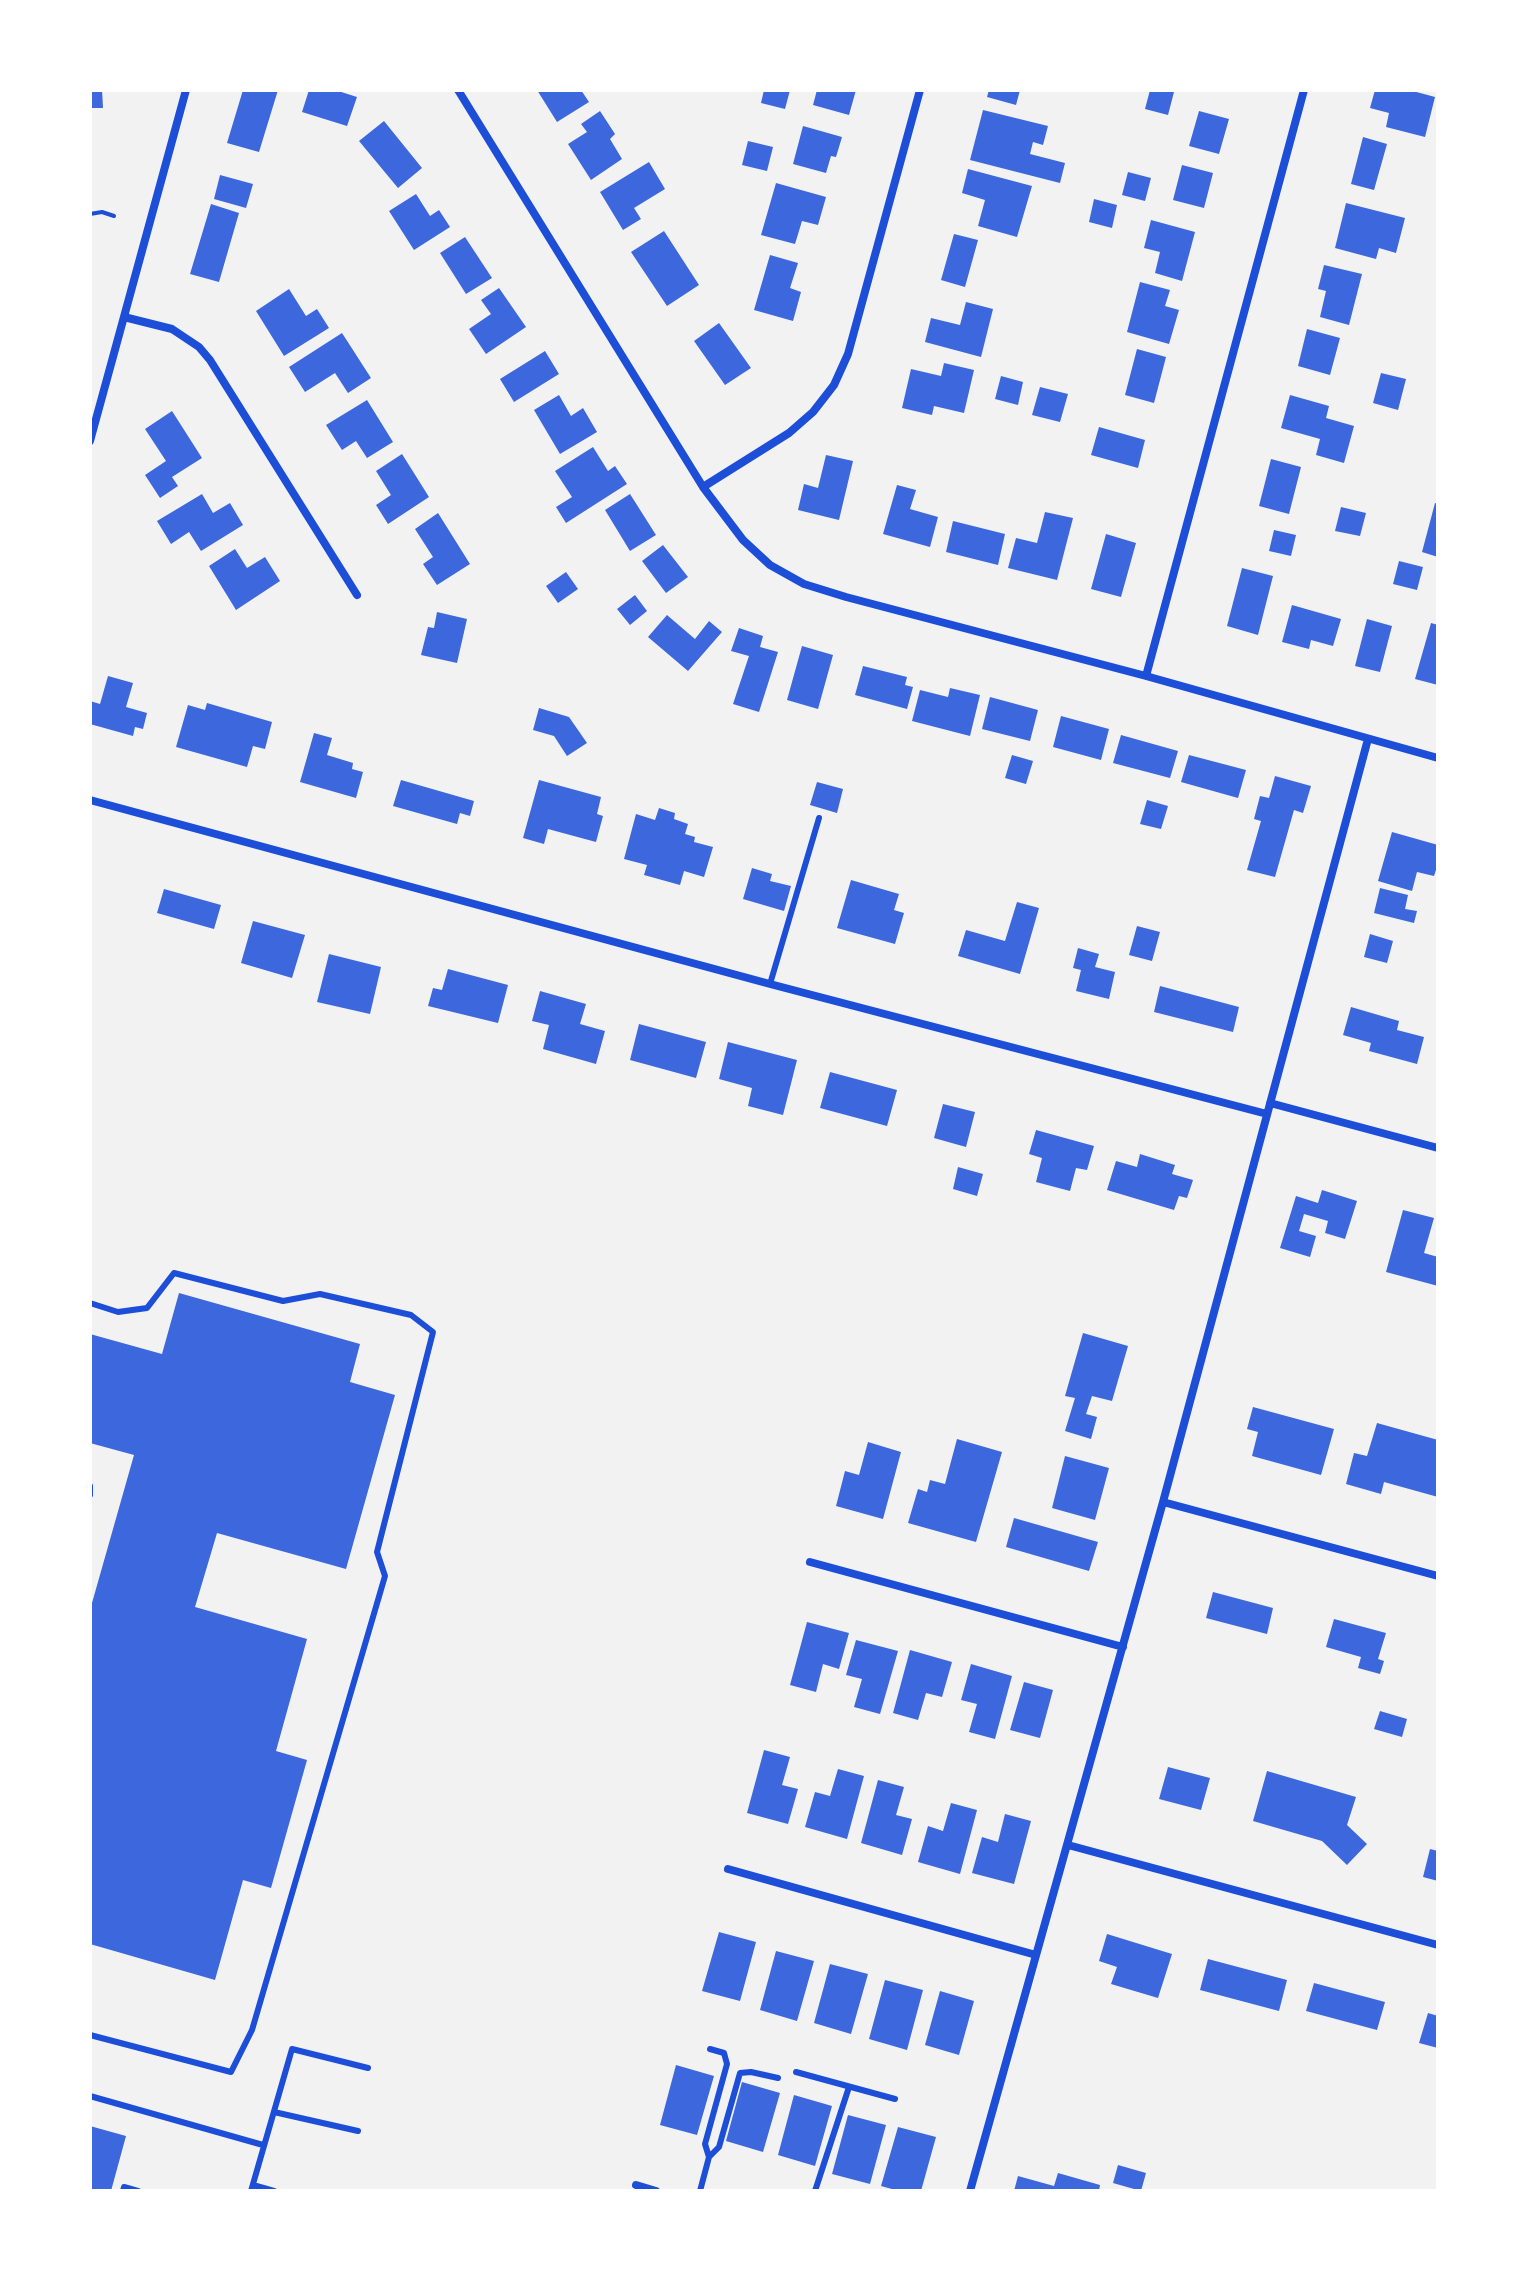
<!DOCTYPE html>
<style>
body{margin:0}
#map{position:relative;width:1528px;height:2281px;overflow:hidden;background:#f2f2f2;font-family:Merriweather,serif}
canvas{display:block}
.frame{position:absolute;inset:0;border:92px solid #fff;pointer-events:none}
</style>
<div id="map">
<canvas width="1528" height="2281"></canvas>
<div class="frame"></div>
</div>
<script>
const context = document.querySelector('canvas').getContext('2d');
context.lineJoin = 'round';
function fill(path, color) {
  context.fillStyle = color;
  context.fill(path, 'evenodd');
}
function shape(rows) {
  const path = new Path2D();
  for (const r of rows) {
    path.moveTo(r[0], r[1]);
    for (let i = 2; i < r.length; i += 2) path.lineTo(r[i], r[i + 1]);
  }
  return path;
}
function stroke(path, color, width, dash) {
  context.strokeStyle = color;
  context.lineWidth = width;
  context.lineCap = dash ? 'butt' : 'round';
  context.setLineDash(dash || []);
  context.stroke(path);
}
fill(shape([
 [90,90,102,90,103,108,90,108],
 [243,90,278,90,259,152,227,143],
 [309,90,335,90,357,97,347,126,302,112],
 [537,90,581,90,589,102,557,122],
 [764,90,790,90,785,109,761,103],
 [817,90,856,90,849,115,813,105],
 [989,90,1020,90,1016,105,987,97],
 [1150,90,1174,92,1168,115,1145,109],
 [1375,90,1409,90,1435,97,1425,137,1386,127,1389,113,1370,108],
 [983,110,1048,126,1043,145,1033,142,1030,154,1065,163,1060,183,970,160],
 [600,111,615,134,610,139,622,159,591,180,568,144,587,132,581,124],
 [1199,111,1229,119,1219,154,1189,146],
 [384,121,422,168,398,188,359,141],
 [803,126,842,137,836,157,831,156,826,173,793,164],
 [1363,137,1387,144,1374,190,1351,184],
 [748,141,773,147,767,171,742,165],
 [649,162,665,189,634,208,641,219,623,230,600,192],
 [1182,165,1213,173,1204,208,1173,200],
 [968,169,1032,186,1017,237,978,226,985,200,962,193],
 [1128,172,1151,178,1145,201,1122,195],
 [220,175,253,184,246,208,214,199],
 [776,183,826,197,818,225,802,221,795,244,761,235],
 [416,194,430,216,439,210,450,227,414,250,389,211],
 [1094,199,1117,205,1112,228,1089,222],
 [1346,203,1405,218,1396,253,1379,248,1376,259,1335,248],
 [211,204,239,213,219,282,190,274],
 [1151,220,1195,232,1182,281,1155,273,1160,252,1144,248],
 [664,231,699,285,667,306,631,252],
 [954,234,978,240,965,287,941,280],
 [465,237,492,278,466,294,440,253],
 [770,255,798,263,790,288,801,292,793,321,754,310],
 [1324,265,1362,274,1349,325,1320,317,1326,291,1318,289],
 [1140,282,1170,290,1165,306,1179,310,1169,344,1127,332],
 [499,288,526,327,486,354,469,329,491,314,481,300],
 [289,289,306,316,317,309,329,328,284,356,256,311],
 [966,302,993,309,981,357,925,342,931,318,960,325],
 [719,323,751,368,725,385,694,341],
 [1307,329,1340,338,1330,375,1298,366],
 [342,333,371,378,348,393,335,373,305,392,289,367],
 [1137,349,1166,357,1154,403,1125,395],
 [545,351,559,374,514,402,500,379],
 [944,363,974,370,964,413,934,406,932,415,902,408,911,369,941,376],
 [1381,373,1406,379,1398,410,1373,403],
 [1001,376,1023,382,1018,405,995,399],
 [1040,387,1068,394,1060,422,1032,415],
 [559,395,571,416,583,408,597,432,560,454,534,410],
 [1290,395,1329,406,1326,418,1354,426,1344,463,1316,455,1320,439,1281,428],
 [367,400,393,442,367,458,356,441,342,450,326,425],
 [172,411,202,458,172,477,178,486,160,498,145,475,166,461,145,429],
 [1099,427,1145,440,1138,468,1091,455],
 [593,447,608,471,615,466,627,484,566,523,556,507,572,497,555,471],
 [402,454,429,497,388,524,376,505,391,495,376,471],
 [826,455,853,461,839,520,798,510,804,484,818,488],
 [1271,459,1301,467,1289,514,1259,506],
 [897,485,916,490,910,509,938,517,930,547,883,534],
 [202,494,213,513,230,503,243,525,201,551,189,532,171,544,157,521],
 [630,494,656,535,630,551,605,510],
 [1435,503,1438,504,1438,557,1422,552],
 [1341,507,1366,513,1360,536,1335,531],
 [1045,512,1073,518,1057,580,1008,568,1016,538,1037,543],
 [438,513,470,564,437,585,423,564,433,557,415,529],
 [953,521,1005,534,998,565,946,552],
 [1274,530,1296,535,1291,556,1269,551],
 [1106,534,1136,543,1121,597,1091,589],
 [663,545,688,577,666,593,642,561],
 [235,549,247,568,265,557,280,581,236,610,209,566],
 [1399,561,1423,567,1417,590,1393,584],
 [1242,568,1273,576,1258,635,1227,626],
 [566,572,578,589,558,603,546,586],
 [635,595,647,611,630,625,617,609],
 [1292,605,1341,619,1333,646,1311,640,1309,649,1282,642],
 [437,612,467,619,457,663,421,655,428,627,434,628],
 [667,615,695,639,709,621,722,632,688,671,648,637],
 [1367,619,1392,626,1380,672,1355,666],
 [1431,623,1438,625,1438,685,1415,679],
 [739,628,763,636,760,647,778,652,759,712,733,704,749,656,731,651],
 [802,646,833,655,818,709,787,700],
 [863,666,907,677,905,685,913,687,907,709,855,695],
 [108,676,133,683,126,707,147,713,143,729,135,727,133,736,90,724,90,701,100,704],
 [950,688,980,695,970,736,912,721,920,690,948,697],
 [990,697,1038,710,1030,741,982,729],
 [207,703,272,722,265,749,253,746,247,767,176,747,188,705,205,710],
 [539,708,569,717,587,743,567,756,554,736,533,730],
 [1061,716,1109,729,1101,760,1053,747],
 [314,733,332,738,327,755,353,763,352,769,363,772,356,798,300,782],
 [1121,735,1178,751,1170,778,1113,763],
 [1012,755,1033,761,1026,784,1005,778],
 [1189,755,1246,770,1238,798,1181,782],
 [1275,776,1311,786,1303,813,1294,810,1275,877,1247,870,1261,821,1254,819,1260,796,1269,798],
 [401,780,474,801,470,816,460,813,457,824,393,806],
 [539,780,601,797,597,814,603,816,596,842,548,829,544,844,523,838],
 [817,782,843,789,837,813,810,805],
 [1147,800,1168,806,1161,829,1140,824],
 [659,808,675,813,674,819,688,824,685,834,695,837,694,842,713,847,704,877,684,871,680,885,644,875,647,865,624,859,636,814,655,820],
 [1392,832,1438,845,1438,864,1434,876,1417,872,1412,891,1378,881],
 [752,868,772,874,770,881,791,886,784,911,743,899],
 [851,880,899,894,894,910,904,913,895,944,837,928],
 [1380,888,1408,895,1405,909,1417,911,1414,923,1374,913],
 [164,889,221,905,214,929,157,913],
 [1017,902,1039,908,1020,974,958,956,966,930,1005,941],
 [253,921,305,935,292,978,241,963],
 [1137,926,1160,932,1152,961,1129,955],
 [1370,934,1393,941,1387,963,1364,957],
 [1078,948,1099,954,1095,967,1115,972,1109,999,1076,991,1081,970,1073,968],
 [329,954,381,967,370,1014,317,1002],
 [448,969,508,985,498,1023,428,1006,433,988,442,990],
 [1160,986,1239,1007,1233,1032,1154,1012],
 [540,991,586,1004,580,1024,605,1031,596,1064,543,1049,549,1025,532,1021],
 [1351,1007,1399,1021,1397,1030,1424,1037,1417,1064,1369,1051,1371,1043,1343,1035],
 [639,1024,706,1042,696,1078,630,1060],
 [728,1042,797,1060,783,1115,748,1106,752,1088,719,1079],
 [830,1072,897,1090,887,1126,820,1108],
 [943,1104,975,1112,966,1147,934,1138],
 [1036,1130,1094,1146,1087,1170,1076,1168,1070,1191,1036,1182,1042,1158,1029,1154],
 [1140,1154,1175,1165,1172,1174,1193,1180,1187,1198,1179,1196,1174,1210,1107,1190,1116,1161,1137,1167],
 [958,1167,983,1174,977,1196,953,1189],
 [1322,1190,1357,1201,1345,1239,1325,1233,1328,1221,1304,1214,1299,1231,1316,1236,1310,1257,1280,1248,1296,1196,1318,1203],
 [1403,1210,1434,1218,1424,1253,1438,1257,1438,1286,1386,1272],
 [179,1293,360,1344,350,1382,395,1395,346,1569,217,1533,195,1607,307,1639,276,1751,307,1760,271,1888,243,1880,215,1980,90,1944,90,1610,134,1455,90,1443,90,1334,162,1354],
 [1083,1333,1128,1346,1112,1401,1092,1396,1086,1414,1097,1417,1091,1439,1065,1431,1075,1398,1065,1396],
 [1253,1407,1334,1429,1321,1475,1252,1456,1258,1432,1247,1429],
 [1377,1423,1438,1440,1438,1497,1384,1482,1381,1494,1346,1484,1354,1453,1367,1456],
 [957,1439,1002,1452,976,1542,908,1523,918,1489,927,1492,930,1480,945,1484],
 [868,1442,901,1452,883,1519,836,1506,845,1471,859,1475],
 [1065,1456,1109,1468,1095,1520,1052,1508],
 [1014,1518,1098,1542,1089,1571,1006,1547],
 [1213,1592,1273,1608,1267,1634,1206,1618],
 [1334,1619,1386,1633,1378,1659,1384,1661,1380,1674,1358,1668,1361,1657,1326,1647],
 [807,1622,849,1633,839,1669,823,1664,816,1692,790,1685],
 [856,1640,898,1651,880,1714,854,1707,862,1679,846,1675],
 [910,1650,952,1662,942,1697,926,1693,918,1720,893,1713],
 [971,1664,1012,1676,995,1739,969,1732,977,1704,961,1700],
 [1024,1682,1053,1690,1040,1738,1010,1730],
 [1380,1711,1407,1719,1402,1737,1374,1729],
 [764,1750,790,1757,782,1785,798,1789,788,1824,747,1813],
 [1168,1767,1210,1778,1201,1810,1159,1799],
 [838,1769,864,1776,847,1839,805,1827,815,1792,830,1796],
 [1267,1771,1356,1797,1347,1825,1367,1844,1347,1865,1322,1841,1253,1821],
 [878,1780,904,1787,896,1815,912,1819,902,1855,861,1843],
 [951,1803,977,1810,960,1874,918,1862,928,1826,943,1831],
 [1005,1814,1031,1821,1014,1884,972,1873,982,1837,998,1842],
 [1430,1849,1438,1851,1438,1881,1423,1877],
 [719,1932,756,1942,740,2001,702,1991],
 [1107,1934,1172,1954,1158,1998,1111,1984,1117,1967,1099,1961],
 [776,1951,814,1961,797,2021,760,2010],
 [1208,1959,1287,1980,1279,2011,1200,1990],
 [830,1964,868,1974,851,2034,814,2023],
 [885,1980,923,1990,907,2050,869,2039],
 [1314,1983,1385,2002,1377,2030,1306,2011],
 [940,1991,974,2001,959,2055,925,2045],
 [1428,2013,1438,2016,1438,2048,1419,2043],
 [676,2065,714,2076,697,2135,660,2125],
 [742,2082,780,2093,763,2152,726,2141],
 [794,2095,832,2106,815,2166,778,2155],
 [848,2115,886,2125,870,2184,832,2174],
 [90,2126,126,2136,111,2191,90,2191],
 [898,2127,936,2137,921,2191,899,2191,881,2186],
 [1118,2165,1146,2173,1141,2191,1113,2183],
 [1058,2173,1100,2185,1099,2191,1014,2191,1018,2176,1054,2186]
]), '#3d67dc');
stroke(shape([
 [90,214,102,212,114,216]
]), '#1d4ed8', 4);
stroke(shape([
 [770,984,819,818],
 [90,1303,118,1312,147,1308,174,1273,283,1301,320,1294,411,1315,433,1332,377,1552,385,1576,252,2030,231,2072,90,2035],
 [90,1486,90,1495],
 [796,2072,895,2099],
 [90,2096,263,2145],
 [274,2112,358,2131],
 [709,2157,705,2144,727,2064,724,2053,710,2049],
 [253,2185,274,2191],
 [123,2191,124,2187,138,2191],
 [251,2191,292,2049,368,2068],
 [700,2191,709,2157,719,2147,740,2073,751,2072,778,2078],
 [815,2191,849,2087]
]), '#1d4ed8', 6);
stroke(shape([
 [458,90,703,487,743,540,770,565,804,584,846,597,1146,676,1438,758],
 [124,317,172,329,199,347,210,360,357,595],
 [90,441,186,90],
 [703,487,789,433,813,412,834,385,848,354,920,90],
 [1146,676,1304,90],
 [90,800,770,984,1267,1114],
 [1270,1103,1438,1148],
 [1163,1502,1438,1576],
 [810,1562,1123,1647],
 [1068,1845,1438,1945],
 [728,1869,1036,1955],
 [636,2185,656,2191],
 [970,2191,1163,1502,1368,739]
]), '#1d4ed8', 8);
</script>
